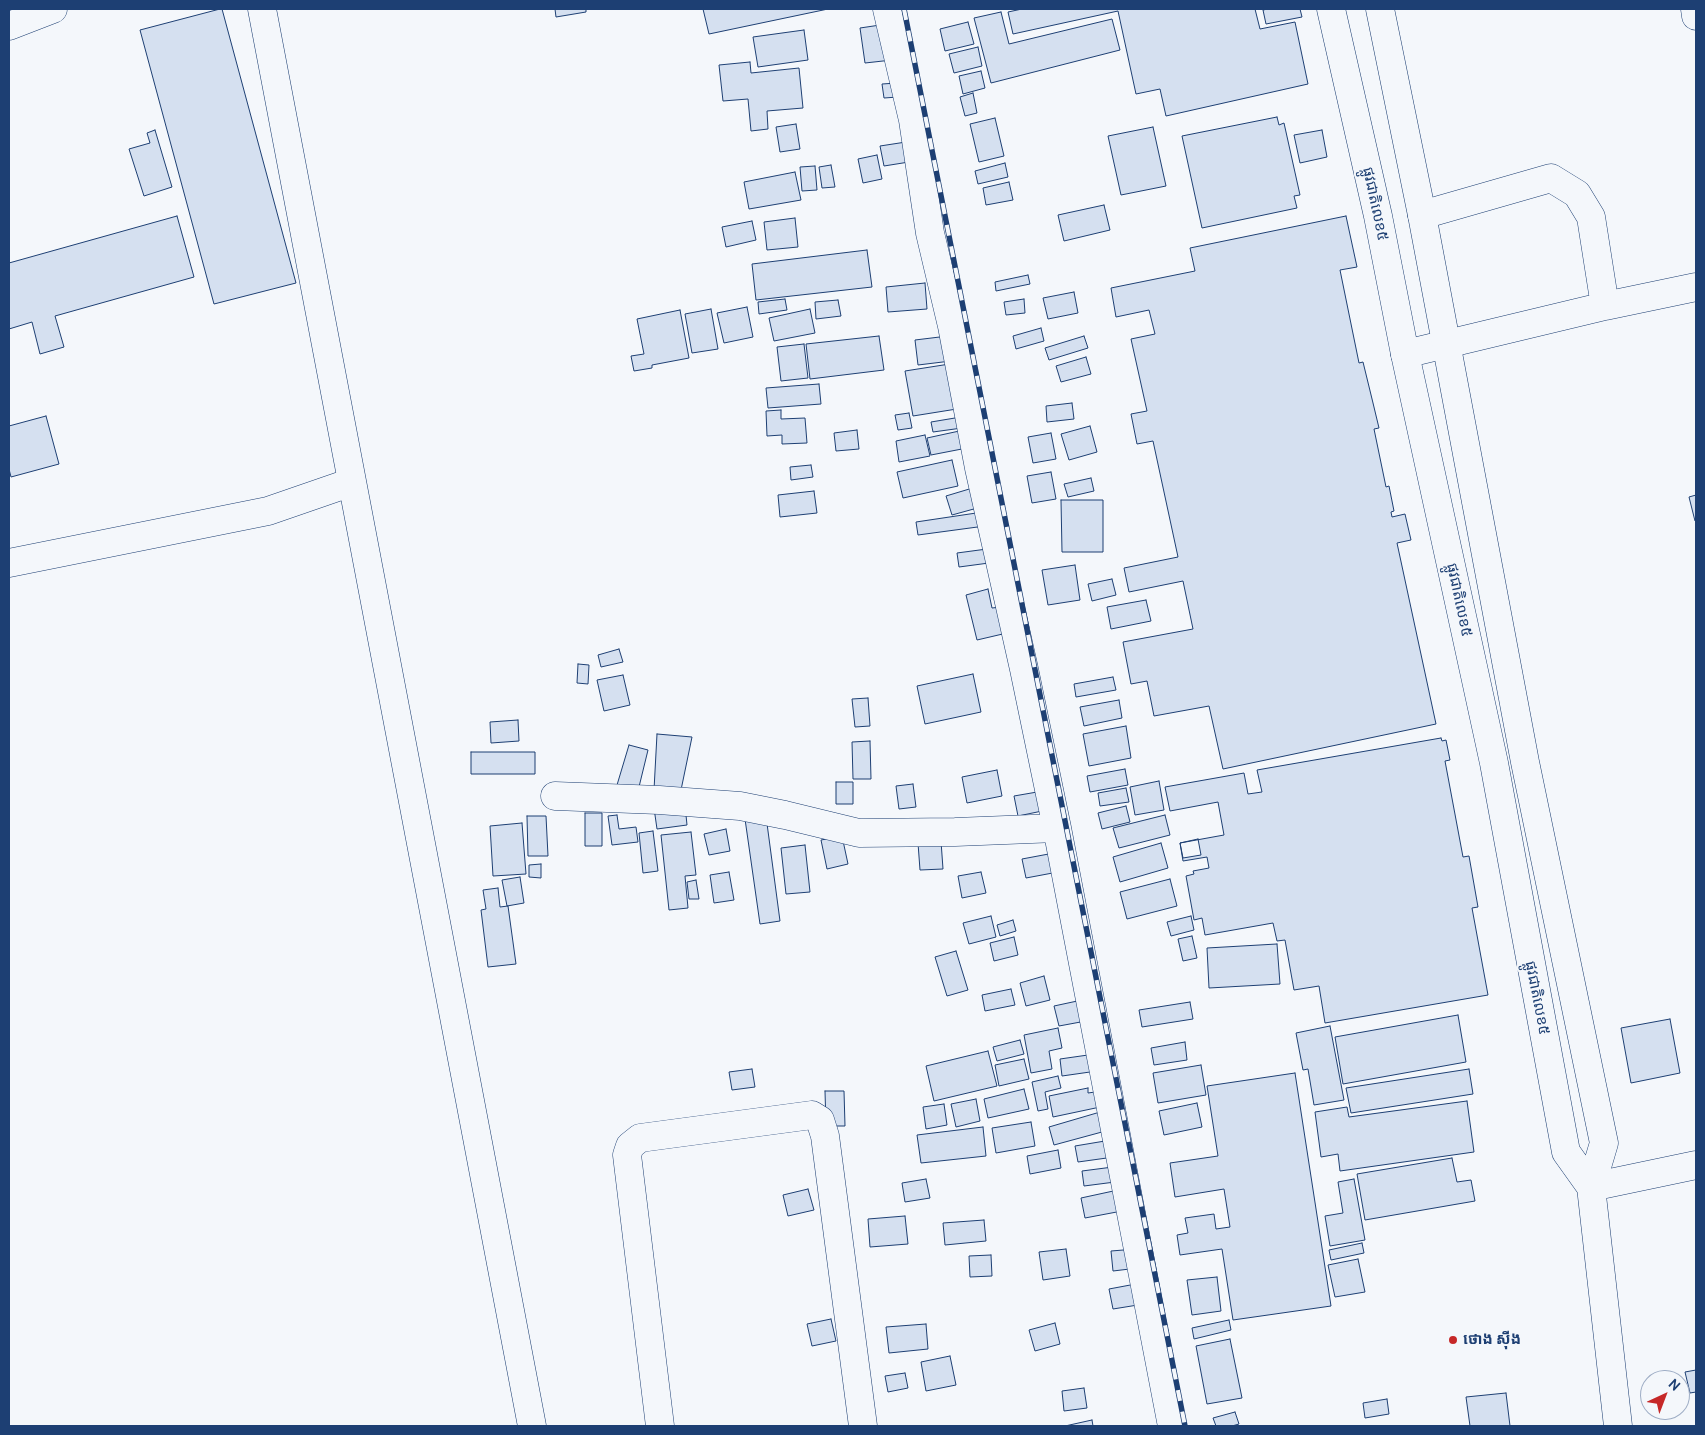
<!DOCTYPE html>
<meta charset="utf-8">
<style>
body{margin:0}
#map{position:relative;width:1705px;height:1435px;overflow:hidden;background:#f4f7fb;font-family:Cabin,sans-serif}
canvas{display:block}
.frame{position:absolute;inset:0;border:10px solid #1d3f73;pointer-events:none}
.north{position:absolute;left:1640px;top:1370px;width:50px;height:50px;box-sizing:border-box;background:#f4f7fb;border:1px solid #9eadc5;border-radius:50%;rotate:43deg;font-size:14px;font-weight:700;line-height:20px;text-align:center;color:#1d3f73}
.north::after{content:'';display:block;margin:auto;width:18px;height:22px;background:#c62828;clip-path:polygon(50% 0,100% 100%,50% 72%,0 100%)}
</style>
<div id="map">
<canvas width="1705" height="1435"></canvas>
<div class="frame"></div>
<div class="north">N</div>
</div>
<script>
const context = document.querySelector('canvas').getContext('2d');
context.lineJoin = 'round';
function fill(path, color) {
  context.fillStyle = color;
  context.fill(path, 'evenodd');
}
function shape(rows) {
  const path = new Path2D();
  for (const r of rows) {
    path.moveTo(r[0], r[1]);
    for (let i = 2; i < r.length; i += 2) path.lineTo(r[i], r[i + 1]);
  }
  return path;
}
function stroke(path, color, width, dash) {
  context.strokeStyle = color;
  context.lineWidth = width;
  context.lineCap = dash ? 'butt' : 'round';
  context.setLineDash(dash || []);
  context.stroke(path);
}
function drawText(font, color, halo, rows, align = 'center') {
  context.font = font + ' Cabin,"Noto Sans Khmer",sans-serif';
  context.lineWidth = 4;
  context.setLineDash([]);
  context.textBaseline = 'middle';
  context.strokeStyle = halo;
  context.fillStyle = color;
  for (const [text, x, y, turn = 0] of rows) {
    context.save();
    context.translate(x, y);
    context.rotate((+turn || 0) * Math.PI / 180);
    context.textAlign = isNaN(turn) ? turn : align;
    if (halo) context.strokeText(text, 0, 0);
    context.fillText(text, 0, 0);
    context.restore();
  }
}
const building = shape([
 [220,9,222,9,296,283,214,304,140,30,220,9],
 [555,9,586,9,586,12,556,17,555,9],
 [703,9,828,9,709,34,703,9],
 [1022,9,1255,9,1260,29,1295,22,1308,84,1166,116,1160,89,1136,94,1118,11,1013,34,1008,12,1022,9],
 [1268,9,1300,9,1302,17,1266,24,1263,10,1268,9],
 [1001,12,1009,44,1112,19,1120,50,991,83,974,18,1001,12],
 [968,22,974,44,945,51,940,29,968,22],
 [887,24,892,60,865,63,860,28,887,24],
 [804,30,808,60,758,67,753,37,804,30],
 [978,47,982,66,954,73,949,54,978,47],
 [750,62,751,73,799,68,803,108,767,111,768,129,751,131,748,99,723,101,719,65,750,62],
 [981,71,985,88,963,94,959,76,981,71],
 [897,83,898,97,884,98,882,84,897,83],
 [973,93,977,113,965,116,960,97,973,93],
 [1277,117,1279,125,1284,123,1300,195,1294,196,1297,208,1202,228,1182,136,1277,117],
 [995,118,1004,156,979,162,970,124,995,118],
 [796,124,800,149,780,152,776,127,796,124],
 [1153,127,1166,186,1121,195,1108,136,1153,127],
 [155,130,172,187,144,196,129,149,150,143,147,133,155,130],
 [1322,130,1327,157,1300,163,1294,135,1322,130],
 [906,142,909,162,884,166,880,146,906,142],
 [877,155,882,179,863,183,858,159,877,155],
 [1005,163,1008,177,978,184,975,171,1005,163],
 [831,165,835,187,822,188,819,167,831,165],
 [815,166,817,190,802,191,800,167,815,166],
 [795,172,801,200,749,209,744,182,795,172],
 [1009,182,1013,200,986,205,983,188,1009,182],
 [1104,205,1110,230,1064,241,1058,215,1104,205],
 [177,216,194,277,55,316,64,347,40,354,32,322,9,329,9,263,177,216],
 [1346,216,1357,267,1340,270,1359,363,1363,362,1373,403,1379,428,1374,429,1386,487,1389,486,1394,511,1391,512,1392,517,1405,514,1411,540,1397,543,1436,724,1223,769,1209,706,1154,716,1147,681,1131,684,1123,642,1193,629,1183,581,1129,592,1124,568,1178,557,1153,441,1137,444,1131,414,1147,411,1131,339,1155,334,1149,310,1116,317,1111,288,1195,271,1190,248,1346,216],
 [795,218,798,247,767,250,764,222,795,218],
 [752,221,756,240,726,247,722,227,752,221],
 [867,250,872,287,756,300,752,264,867,250],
 [1028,275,1030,284,996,291,995,282,1028,275],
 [925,283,927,309,888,312,886,287,925,283],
 [1074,292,1078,313,1048,319,1043,298,1074,292],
 [785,299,787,310,759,314,758,302,785,299],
 [1024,299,1025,313,1006,315,1004,302,1024,299],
 [838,300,841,316,816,319,815,302,838,300],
 [747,307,753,337,724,343,717,313,747,307],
 [711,309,718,349,692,353,685,314,711,309],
 [810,309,815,333,774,341,769,318,810,309],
 [680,310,689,358,652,365,652,368,634,371,631,356,644,354,637,319,680,310],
 [1041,328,1044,341,1016,349,1013,336,1041,328],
 [879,336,884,370,810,379,806,344,879,336],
 [948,336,951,361,918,365,915,340,948,336],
 [1084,336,1088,348,1049,360,1045,348,1084,336],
 [804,344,808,378,781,381,777,347,804,344],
 [1086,357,1091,374,1061,382,1056,366,1086,357],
 [956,363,963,408,913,416,905,371,956,363],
 [819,384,821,404,768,408,766,388,819,384],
 [1072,403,1074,419,1047,422,1046,406,1072,403],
 [781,410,781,419,805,418,807,443,782,444,782,435,767,436,766,411,781,410],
 [909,413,912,428,898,430,895,415,909,413],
 [46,416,59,464,11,477,9,469,9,426,46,416],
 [961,417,962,428,933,432,931,422,961,417],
 [1090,426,1097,452,1069,460,1061,434,1090,426],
 [857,430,859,449,836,451,834,433,857,430],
 [964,430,967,448,931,455,927,438,964,430],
 [1051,433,1056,459,1033,463,1028,437,1051,433],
 [925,435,930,456,899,462,896,441,925,435],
 [952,460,958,486,903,498,897,472,952,460],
 [811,465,813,477,791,480,790,467,811,465],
 [1051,472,1056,499,1032,503,1027,476,1051,472],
 [1091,478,1094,491,1068,497,1064,484,1091,478],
 [976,487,981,507,952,515,946,496,976,487],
 [814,491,817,513,780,517,778,495,814,491],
 [1696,495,1696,520,1695,521,1689,497,1696,495],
 [1061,500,1103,500,1103,552,1062,552,1061,500],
 [983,512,985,526,918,535,916,522,983,512],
 [987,549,989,563,959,567,957,553,987,549],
 [1075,565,1080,600,1048,605,1042,570,1075,565],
 [1112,579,1116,595,1092,601,1088,584,1112,579],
 [988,589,992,608,1001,607,1007,633,977,640,966,595,988,589],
 [1146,600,1151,621,1111,629,1107,607,1146,600],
 [619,649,623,662,601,667,598,655,619,649],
 [578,664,589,665,588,684,577,683,578,664],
 [973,674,981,712,925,724,917,686,973,674],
 [623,675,630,705,604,711,597,680,623,675],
 [1113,677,1116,690,1076,697,1074,684,1113,677],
 [868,698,870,726,855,727,852,699,868,698],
 [1119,700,1122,718,1084,726,1080,707,1119,700],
 [518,720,519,741,491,743,490,722,518,720],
 [1126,726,1131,758,1089,766,1083,734,1126,726],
 [657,734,692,737,681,790,654,790,657,734],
 [1441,738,1442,741,1446,740,1450,760,1445,761,1463,857,1469,856,1478,907,1472,908,1488,995,1325,1023,1319,986,1294,990,1285,940,1277,941,1273,923,1205,935,1202,918,1194,920,1186,876,1194,874,1193,871,1209,868,1207,857,1183,861,1180,843,1224,835,1218,802,1170,811,1165,787,1244,773,1248,794,1262,792,1257,770,1441,738],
 [870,741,871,779,853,779,852,742,870,741],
 [629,745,648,750,638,791,617,785,629,745],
 [471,752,535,752,535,774,471,774,471,752],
 [1125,769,1128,785,1090,792,1087,776,1125,769],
 [997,770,1002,796,967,803,962,777,997,770],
 [1159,781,1164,810,1135,815,1130,787,1159,781],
 [836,782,853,782,853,804,836,804,836,782],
 [913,784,916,807,899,809,896,786,913,784],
 [1126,788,1129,802,1100,806,1098,793,1126,788],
 [1043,791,1047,810,1018,816,1014,796,1043,791],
 [685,805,687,825,657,829,654,808,685,805],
 [1126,806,1130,822,1102,829,1098,813,1126,806],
 [585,813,602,813,602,846,585,846,585,813],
 [617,815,619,829,636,827,638,842,612,845,608,816,617,815],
 [1165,815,1170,835,1119,848,1113,828,1165,815],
 [527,816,546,816,548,856,528,856,527,816],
 [766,816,780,921,760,924,745,819,766,816],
 [522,823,526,874,493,876,490,826,522,823],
 [726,829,730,851,709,855,704,834,726,829],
 [653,831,658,871,643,873,639,833,653,831],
 [691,832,696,875,685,876,688,908,669,910,661,835,691,832],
 [842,836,848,864,827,869,821,840,842,836],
 [1198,839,1201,855,1183,858,1180,843,1198,839],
 [941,841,943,869,920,870,918,843,941,841],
 [1161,843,1168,868,1120,882,1113,857,1161,843],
 [805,845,810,892,786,894,781,848,805,845],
 [1054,853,1058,872,1026,878,1022,859,1054,853],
 [541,864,541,878,529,877,529,865,541,864],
 [729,872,734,900,714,903,710,875,729,872],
 [981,872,986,893,962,898,958,876,981,872],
 [520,877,524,903,507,906,502,880,520,877],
 [1170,879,1177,906,1127,919,1120,892,1170,879],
 [696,880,699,899,689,899,687,882,696,880],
 [498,888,500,907,508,906,516,964,488,967,481,910,486,909,483,890,498,888],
 [991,916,996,937,969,944,963,923,991,916],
 [1191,916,1194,930,1171,936,1167,922,1191,916],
 [1013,920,1016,931,1000,936,997,925,1013,920],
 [1192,936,1197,958,1183,961,1178,939,1192,936],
 [1014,937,1018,955,994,961,990,943,1014,937],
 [1277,944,1280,984,1209,988,1207,948,1277,944],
 [956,951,968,990,947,996,935,957,956,951],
 [1044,976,1050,1000,1026,1006,1020,983,1044,976],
 [1011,989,1015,1005,985,1011,982,995,1011,989],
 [1082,1000,1086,1021,1059,1026,1054,1006,1082,1000],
 [1190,1002,1193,1019,1142,1027,1139,1010,1190,1002],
 [1458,1015,1466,1062,1343,1084,1335,1037,1458,1015],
 [1670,1019,1680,1073,1631,1083,1621,1028,1670,1019],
 [1330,1026,1344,1100,1314,1105,1308,1069,1303,1070,1296,1033,1330,1026],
 [1058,1028,1062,1048,1049,1051,1052,1069,1031,1073,1024,1035,1058,1028],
 [1020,1040,1024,1054,997,1061,993,1047,1020,1040],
 [1185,1042,1187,1060,1154,1065,1151,1048,1185,1042],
 [988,1051,997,1086,934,1101,926,1066,988,1051],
 [1095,1054,1097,1071,1062,1076,1060,1059,1095,1054],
 [1024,1059,1029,1079,999,1086,995,1065,1024,1059],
 [1201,1065,1206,1095,1158,1103,1153,1073,1201,1065],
 [752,1069,755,1087,732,1090,729,1072,752,1069],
 [1469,1069,1473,1094,1351,1113,1346,1088,1469,1069],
 [1295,1073,1331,1306,1233,1320,1222,1249,1180,1255,1177,1235,1188,1233,1185,1218,1214,1214,1216,1229,1230,1227,1224,1189,1175,1197,1170,1163,1218,1156,1207,1086,1295,1073],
 [1058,1076,1061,1088,1045,1092,1048,1109,1038,1111,1032,1082,1058,1076],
 [1088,1088,1088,1093,1102,1091,1105,1106,1053,1117,1049,1096,1088,1088],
 [1024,1089,1029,1109,988,1118,984,1099,1024,1089],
 [825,1091,844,1091,845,1126,826,1126,825,1091],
 [976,1099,980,1121,956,1127,951,1104,976,1099],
 [1467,1101,1474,1152,1340,1171,1338,1154,1321,1157,1315,1112,1347,1107,1349,1117,1467,1101],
 [1197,1103,1202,1127,1164,1135,1159,1111,1197,1103],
 [944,1104,947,1125,926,1129,923,1107,944,1104],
 [1107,1110,1113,1129,1054,1145,1049,1127,1107,1110],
 [1031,1122,1035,1146,996,1153,992,1128,1031,1122],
 [983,1127,986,1156,921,1163,917,1135,983,1127],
 [1111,1140,1114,1157,1078,1162,1075,1146,1111,1140],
 [1058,1150,1061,1168,1030,1174,1027,1156,1058,1150],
 [1452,1158,1457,1182,1471,1180,1475,1201,1365,1220,1357,1174,1452,1158],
 [1113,1167,1115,1182,1084,1186,1082,1171,1113,1167],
 [926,1179,930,1198,905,1202,902,1183,926,1179],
 [1354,1179,1365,1240,1330,1246,1325,1216,1343,1213,1338,1182,1354,1179],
 [808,1189,814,1210,788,1216,783,1195,808,1189],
 [1118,1190,1122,1211,1085,1218,1081,1198,1118,1190],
 [905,1216,908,1244,870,1247,868,1219,905,1216],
 [984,1220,986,1241,945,1245,943,1223,984,1220],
 [1362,1243,1364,1253,1331,1260,1329,1250,1362,1243],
 [1066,1249,1070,1276,1043,1280,1039,1252,1066,1249],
 [1136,1249,1138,1268,1113,1271,1111,1251,1136,1249],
 [991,1255,992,1276,970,1277,969,1256,991,1255],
 [1358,1259,1365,1292,1335,1297,1328,1265,1358,1259],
 [1217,1277,1221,1311,1192,1315,1187,1280,1217,1277],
 [1141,1283,1144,1304,1113,1309,1109,1289,1141,1283],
 [831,1319,836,1341,812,1346,807,1324,831,1319],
 [1229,1320,1231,1330,1194,1339,1192,1328,1229,1320],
 [1055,1323,1060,1344,1035,1351,1029,1330,1055,1323],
 [926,1324,928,1349,889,1353,886,1327,926,1324],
 [1230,1339,1242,1398,1207,1404,1196,1346,1230,1339],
 [950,1356,956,1385,926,1391,921,1362,950,1356],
 [1696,1370,1696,1392,1690,1393,1685,1372,1696,1370],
 [905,1373,908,1388,888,1392,885,1376,905,1373],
 [1084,1388,1087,1408,1064,1411,1062,1391,1084,1388],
 [1506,1393,1510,1426,1470,1426,1466,1397,1506,1393],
 [1387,1399,1389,1414,1365,1418,1363,1403,1387,1399],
 [1235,1412,1239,1424,1232,1426,1216,1426,1213,1418,1235,1412],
 [1092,1420,1093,1426,1065,1426,1092,1420]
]);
fill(building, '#d5e0f0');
stroke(building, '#1d3f73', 1);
const minor = shape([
 [262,9,532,1426],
 [887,9,913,120,930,233,952,326,979,468,1024,669,1057,828,1172,1426],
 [1695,9,1696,16],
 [9,26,53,9],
 [1422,215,1551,178,1577,194,1591,217,1605,306],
 [1405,354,1605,306,1696,287],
 [9,563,268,511,352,482],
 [555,796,659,800,740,806,785,815,859,833,955,832,1057,828],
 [1591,1187,1696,1165],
 [660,1426,627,1155,630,1146,640,1138,812,1115,820,1120,825,1136,863,1426]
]);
const highway = shape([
 [1331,9,1378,216,1405,354,1494,763,1566,1152,1591,1187],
 [1380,9,1422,215,1525,762,1604,1143,1591,1187,1618,1426]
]);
stroke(minor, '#1d3f73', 29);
stroke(highway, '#1d3f73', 29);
stroke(minor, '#f4f7fb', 28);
stroke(highway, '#f4f7fb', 28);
const rail = shape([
 [904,9,1185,1426]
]);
stroke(rail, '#1d3f73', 5.5);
stroke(rail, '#f4f7fb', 4, [11]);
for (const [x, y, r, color] of [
 [1453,1340,5,"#c62828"]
]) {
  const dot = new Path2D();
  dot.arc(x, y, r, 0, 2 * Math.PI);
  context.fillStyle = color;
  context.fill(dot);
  stroke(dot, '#f4f7fb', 2);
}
drawText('15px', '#1d3f73', '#f4f7fb', [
 ["ផ្លូវជាតិលេខ៥",1375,204,78],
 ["ផ្លូវជាតិលេខ៥",1459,600,78],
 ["ផ្លូវជាតិលេខ៥",1537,998,79]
]);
drawText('bold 15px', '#1d3f73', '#f4f7fb', [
 ["ថោង ស៊ីង",1463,1340]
], 'left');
</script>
